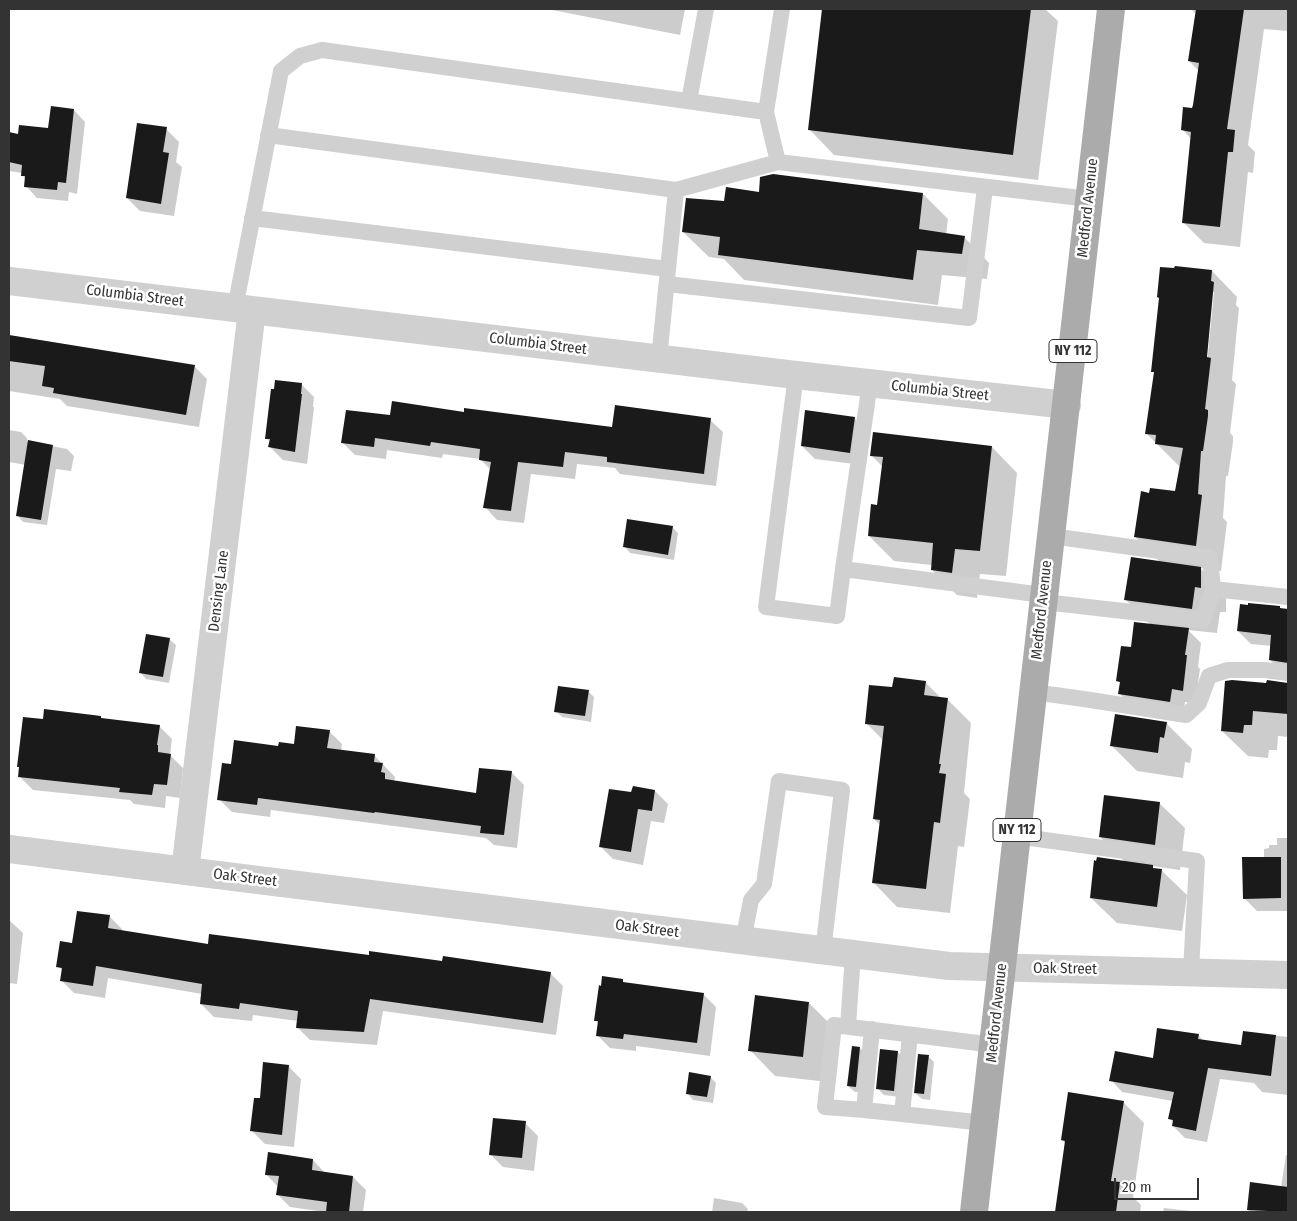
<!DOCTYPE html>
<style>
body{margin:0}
#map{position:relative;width:1297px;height:1221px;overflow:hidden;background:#fff;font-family:"Fira Sans Condensed",sans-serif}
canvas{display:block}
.frame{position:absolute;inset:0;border:10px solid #333;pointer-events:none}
.scale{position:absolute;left:1114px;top:1178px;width:85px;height:22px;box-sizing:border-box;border:2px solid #333;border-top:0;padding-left:6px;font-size:15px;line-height:18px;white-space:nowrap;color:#333;-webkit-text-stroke:4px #fff;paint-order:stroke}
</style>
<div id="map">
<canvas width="1297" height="1221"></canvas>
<div class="frame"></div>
<div class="scale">20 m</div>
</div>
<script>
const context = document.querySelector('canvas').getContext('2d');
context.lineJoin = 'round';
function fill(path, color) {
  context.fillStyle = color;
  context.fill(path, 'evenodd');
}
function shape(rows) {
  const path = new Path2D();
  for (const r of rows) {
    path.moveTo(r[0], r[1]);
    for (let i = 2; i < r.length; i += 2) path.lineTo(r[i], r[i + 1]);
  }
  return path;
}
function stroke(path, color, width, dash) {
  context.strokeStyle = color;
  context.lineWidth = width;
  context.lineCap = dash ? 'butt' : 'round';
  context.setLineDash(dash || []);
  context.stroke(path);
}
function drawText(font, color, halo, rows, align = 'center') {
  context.font = font + ' "Fira Sans Condensed",sans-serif';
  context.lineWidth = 5;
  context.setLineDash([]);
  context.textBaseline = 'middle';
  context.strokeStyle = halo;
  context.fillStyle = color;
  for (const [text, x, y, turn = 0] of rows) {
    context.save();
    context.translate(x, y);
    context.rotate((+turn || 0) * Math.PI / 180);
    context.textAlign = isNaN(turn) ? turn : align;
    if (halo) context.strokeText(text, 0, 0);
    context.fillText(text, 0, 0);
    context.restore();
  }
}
fill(shape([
 [547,9,685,9,680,35],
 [824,9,1045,9,1058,21,1038,180,834,155,809,129],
 [1191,9,1288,9,1288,31,1264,29,1248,145,1255,152,1253,173,1248,172,1240,247,1204,243,1183,222,1191,139,1183,130,1193,109,1199,71,1189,61,1196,14],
 [74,110,85,122,77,194,69,192,68,201,37,198,26,186,26,179,22,175,22,173,9,171,9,133,19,135,49,130],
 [166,129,179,142,176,162,182,167,174,216,140,211,127,198],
 [760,193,923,194,948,219,946,235,964,237,989,263,987,279,942,275,938,305,744,280,724,259,709,257,683,232,725,202],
 [1212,271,1237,297,1236,305,1239,308,1232,380,1236,384,1230,433,1233,436,1233,442,1228,476,1226,476,1223,518,1227,522,1221,571,1200,568,1226,594,1226,612,1220,612,1217,633,1188,630,1201,643,1198,667,1200,669,1195,703,1185,702,1183,715,1132,707,1120,694,1121,684,1117,680,1132,648,1151,625,1126,600,1161,563,1135,537,1150,494,1176,492,1181,468,1147,434,1155,374,1153,371,1160,299,1158,297],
 [1212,292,1214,292,1207,364,1205,363],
 [9,335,194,366,207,379,199,427,67,406,60,399,9,391],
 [301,384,314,397,313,406,314,408,307,464,283,460,270,447,270,442,266,438],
 [465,414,613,428,710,420,723,432,716,486,620,474,615,468,577,464,575,479,531,474,524,523,497,520,485,507,491,470,480,459,443,454,442,458,387,450,386,459,355,455,343,443,392,417],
 [854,418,867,431,862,465,815,459,802,446],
 [9,430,21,432,27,438,27,441,67,449,74,456,71,471,56,469,47,525,23,522,17,515,26,465,9,462],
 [992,447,1017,473,1006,576,980,574,977,598,957,595,932,570,932,565,894,561,869,536,878,506,883,467,871,455],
 [672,527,678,533,674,560,630,553,624,546],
 [1249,604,1288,610,1288,674,1283,673,1270,660,1272,646,1251,644,1238,631],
 [169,639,176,645,169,683,146,679,140,672],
 [925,682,941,698,947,699,971,723,964,793,970,799,964,847,958,846,950,913,897,907,873,882,880,825,874,819,884,741,866,723,893,689],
 [1287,684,1288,737,1278,736,1277,750,1269,750,1268,758,1248,756,1222,731],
 [588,691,594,697,591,722,562,717,556,711],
 [100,717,103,720,159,726,172,739,170,755,183,768,180,798,166,796,165,808,134,804,130,800,33,790,20,777,44,721],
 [1166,723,1192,749,1190,763,1185,762,1183,778,1137,771,1112,746],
 [329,731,342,744,341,751,374,755,395,777,394,782,477,794,511,772,524,785,517,848,494,845,486,838,271,810,270,817,232,812,219,799,232,765,279,747,295,745],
 [655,791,668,804,664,823,651,821,643,865,613,859,600,846,632,794],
 [1159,803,1185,828,1180,870,1152,866,1155,869,1161,870,1187,895,1182,931,1117,923,1091,898,1126,863,1100,837],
 [1277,838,1288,838,1288,911,1257,911,1244,898,1264,858,1264,849,1269,848,1269,845,1277,845],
 [109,916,122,929,122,931,209,945,370,956,550,973,563,986,556,1035,383,1011,377,1045,310,1040,297,1027,298,1021,253,1015,252,1021,214,1017,201,1004,202,994,108,978,105,998,74,993,61,980,63,971,58,966,73,944],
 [9,920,23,933,17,984,9,983],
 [622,980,626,984,703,994,716,1007,710,1056,636,1046,636,1051,610,1048,597,1035,599,1024,596,1021],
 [809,1003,834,1028,828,1082,775,1076,750,1050],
 [1244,1032,1288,1037,1288,1095,1262,1092,1254,1083,1220,1079,1207,1142,1185,1138,1173,1126,1174,1123,1170,1119,1173,1101,1122,1092,1111,1080,1154,1059,1198,1035,1204,1041,1242,1046],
 [860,1048,866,1054,862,1092,855,1092,848,1086],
 [898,1052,904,1059,900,1097,884,1095,877,1088],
 [928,1056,934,1062,930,1100,922,1099,915,1093],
 [288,1066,301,1079,294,1147,265,1144,252,1131,261,1100],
 [710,1077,716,1083,713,1103,693,1100,687,1093],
 [1123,1102,1144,1123,1133,1197,1141,1205,1140,1212,1056,1212,1066,1144,1062,1140],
 [525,1123,538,1136,534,1171,503,1167,490,1154],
 [1286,1155,1288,1156,1288,1212,1251,1212,1248,1210,1281,1187],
 [313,1160,326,1174,353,1177,366,1190,363,1212,325,1212,290,1207,277,1194,278,1187,266,1174],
 [714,1198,742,1203,748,1209,747,1212,712,1212],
 [1164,1208,1191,1211,1192,1212,1163,1212]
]), '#0003');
fill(shape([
 [822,9,1031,9,1013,155,808,130],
 [1196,9,1244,9,1227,129,1235,130,1233,152,1228,152,1220,227,1182,223,1191,132,1181,130,1183,107,1192,108,1193,105,1199,63,1188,61],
 [51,106,74,109,66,183,58,182,57,190,24,187,25,176,21,176,22,165,9,162,9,132,18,134,19,125,48,128],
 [137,123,167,127,163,152,169,153,161,204,126,198],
 [773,174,923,193,919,229,965,236,962,254,917,250,913,280,718,255,720,237,682,232,686,198,724,201,726,187,759,192,760,177],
 [1175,266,1212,270,1211,281,1214,282,1207,357,1211,358,1205,409,1208,410,1208,416,1203,451,1201,451,1198,494,1202,495,1196,546,1134,537,1141,491,1149,493,1150,488,1175,491,1183,448,1155,444,1156,435,1145,434,1154,372,1151,372,1159,298,1157,297,1160,267,1174,268],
 [9,335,195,365,186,415,53,393,54,388,42,386,45,366,9,361],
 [275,380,302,383,301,394,302,394,295,452,268,447,270,439,265,439,271,389,274,389],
 [392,401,464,412,464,408,612,427,615,405,711,418,704,474,607,462,607,457,565,452,563,467,518,462,511,511,483,508,491,462,479,460,480,449,431,442,430,446,375,438,374,447,341,443,346,410,390,415],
 [805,410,855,417,850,453,801,446],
 [873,432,992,446,980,551,955,549,952,573,931,570,933,543,868,536,871,504,877,505,883,457,870,456],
 [28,440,53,445,41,520,16,516],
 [627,519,673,526,668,555,623,547],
 [1131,557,1201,567,1201,588,1195,587,1192,609,1124,600],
 [1248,603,1280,606,1280,608,1288,609,1288,663,1269,660,1271,635,1237,631,1240,604,1248,605],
 [1134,622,1189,628,1185,655,1187,655,1183,691,1172,689,1170,702,1118,694,1120,682,1116,681,1121,646,1131,647],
 [146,634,170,638,163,677,139,673],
 [894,677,926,681,924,695,948,698,939,764,941,764,939,773,946,774,940,823,934,822,926,889,872,883,880,820,873,819,884,726,865,724,869,685,892,687],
 [1232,680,1266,683,1267,680,1288,683,1288,714,1253,711,1252,725,1244,725,1243,733,1221,731,1225,681],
 [558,686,589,690,585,716,554,712],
 [44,709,101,716,101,718,160,725,157,745,158,745,158,752,171,754,167,785,154,784,152,795,119,792,120,788,18,777,19,767,17,767,23,717,43,719],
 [1115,714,1167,722,1164,738,1160,737,1158,753,1110,746],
 [296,726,330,730,327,748,375,754,374,762,383,763,381,772,385,773,385,779,476,793,479,768,512,771,504,835,480,833,481,826,375,812,374,813,258,798,257,805,217,800,222,763,231,764,234,740,278,746,279,742,294,744],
 [633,786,655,790,652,811,638,809,631,852,599,847,609,789,631,792],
 [1104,795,1160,802,1155,845,1099,837],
 [1097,857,1153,865,1153,868,1162,869,1157,907,1090,898,1094,860,1096,861],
 [1242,857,1281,857,1281,898,1243,899],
 [77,911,110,915,108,928,208,944,209,934,369,955,369,951,442,961,443,956,551,972,543,1023,370,999,364,1032,296,1028,298,1011,240,1003,239,1009,200,1004,202,984,96,966,93,986,60,981,62,968,56,967,60,941,72,943],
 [602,976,623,979,623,982,704,993,697,1043,624,1034,623,1039,596,1036,598,1021,594,1021,599,985,601,986],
 [755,995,809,1002,803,1057,748,1051],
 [1157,1028,1199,1034,1198,1039,1241,1045,1243,1031,1276,1035,1271,1076,1208,1068,1196,1131,1172,1126,1173,1120,1168,1119,1174,1092,1109,1081,1115,1051,1153,1058],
 [852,1046,860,1047,856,1087,847,1086],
 [880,1049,898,1051,894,1091,876,1089],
 [918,1054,929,1055,924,1094,914,1093],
 [263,1062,289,1065,282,1135,250,1131,254,1098,260,1098],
 [689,1072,711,1076,707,1097,686,1094],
 [1068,1092,1124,1101,1111,1181,1120,1182,1116,1212,1055,1212,1065,1141,1061,1140],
 [493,1118,526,1121,522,1158,489,1155],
 [268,1152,313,1159,312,1170,353,1176,349,1212,326,1212,327,1202,276,1195,279,1176,265,1175],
 [1250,1182,1288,1187,1288,1212,1247,1210]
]), '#1a1a1a');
stroke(shape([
 [689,101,706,9],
 [766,112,778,162],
 [268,135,676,190,659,359],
 [676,190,778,162,1089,199],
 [252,218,668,269],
 [667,284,969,318,985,188],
 [235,308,281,71,300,56,322,50,766,112,782,9],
 [796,375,766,607,837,616,843,569,1043,595],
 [843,569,870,383],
 [1213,589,1288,597],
 [1044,602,1203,620,1213,589,1210,558,1051,536],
 [1033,692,1084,699,1186,715,1199,703,1209,676,1228,670,1265,670,1288,673],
 [1016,836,1197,861,1191,971],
 [743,941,751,900,764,884,779,781,842,790,823,951],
 [848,1026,853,955],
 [872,1029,864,1110,902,1114],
 [910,1035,902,1114,984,1123],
 [864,1110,825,1107,834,1025,994,1045]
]), '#d0d0d0', 16);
stroke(shape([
 [9,281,796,375,1067,405],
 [9,849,949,966,1288,975],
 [185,871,252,310]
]), '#d0d0d0', 28);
stroke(shape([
 [974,1212,1111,9]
]), '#ababab', 28);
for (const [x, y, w] of [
 [1073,351,48],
 [1017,830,48]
]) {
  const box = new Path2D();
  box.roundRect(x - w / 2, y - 11.5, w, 23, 4);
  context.fillStyle = '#fff';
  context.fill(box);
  stroke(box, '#333', 1);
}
drawText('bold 14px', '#333', null, [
 ["NY 112",1073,351],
 ["NY 112",1017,830]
]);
drawText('15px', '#333', '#fff', [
 ["Medford Avenue",1088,208,-84],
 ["Columbia Street",135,296,7],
 ["Columbia Street",538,344,7],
 ["Columbia Street",940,391,6],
 ["Densing Lane",219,591,-83],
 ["Medford Avenue",1042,610,-84],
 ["Oak Street",245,878,7],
 ["Oak Street",647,929,7],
 ["Oak Street",1065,969,1],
 ["Medford Avenue",997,1013,-84]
]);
</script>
